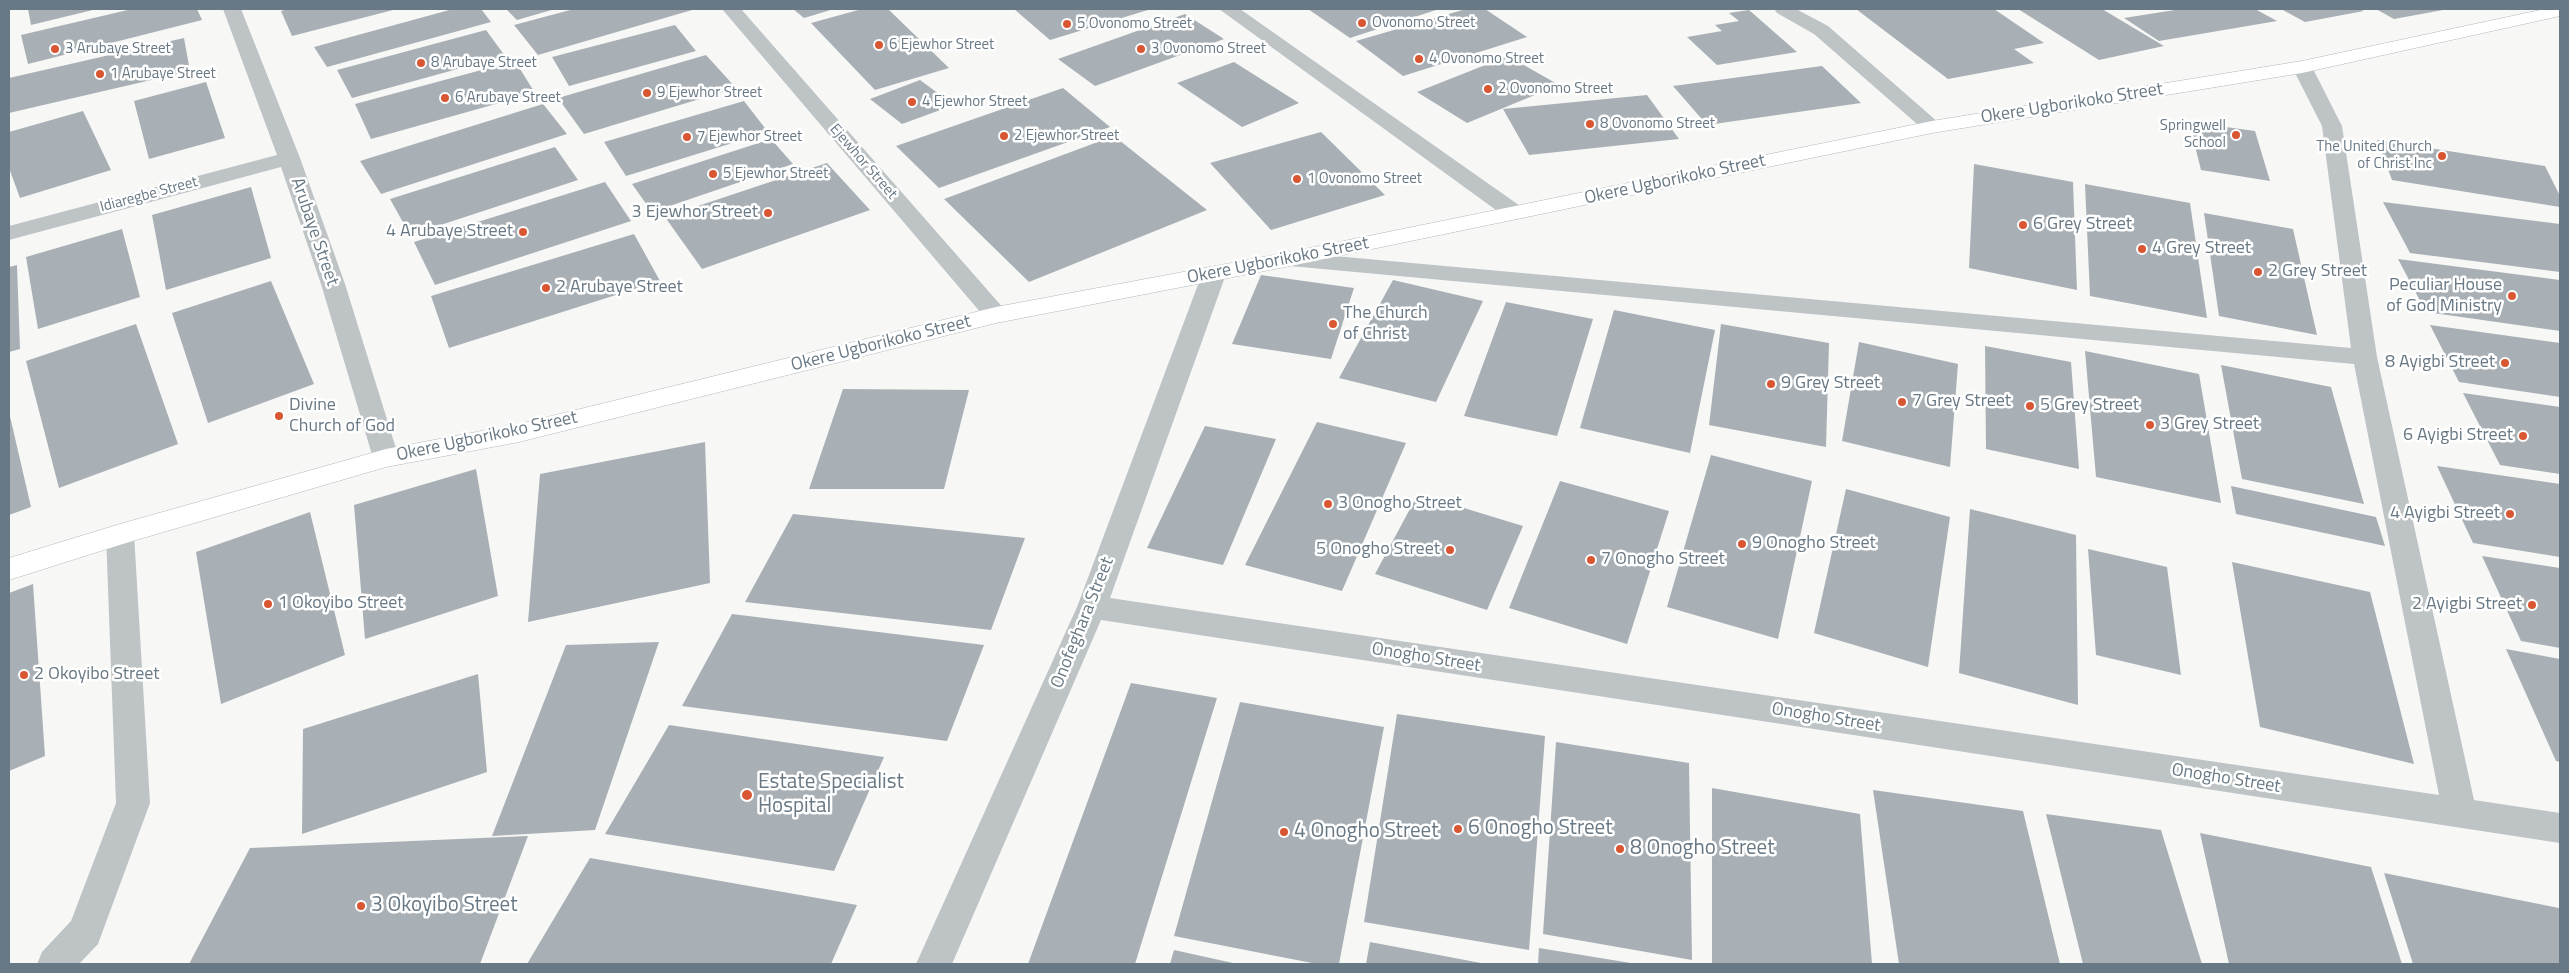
<!DOCTYPE html>
<style>
body{margin:0}
#map{position:relative;width:2569px;height:973px;overflow:hidden;background:#f7f7f5;font-family:"Titillium Web",sans-serif}
canvas{display:block}
.frame{position:absolute;inset:0;border:10px solid #687884;pointer-events:none}
</style>
<div id="map">
<canvas width="2569" height="973"></canvas>
<div class="frame"></div>
</div>
<script>
const context = document.querySelector('canvas').getContext('2d');
context.lineJoin = 'round';
function fill(path, color) {
  context.fillStyle = color;
  context.fill(path, 'evenodd');
}
function shape(rows) {
  const path = new Path2D();
  for (const r of rows) {
    path.moveTo(r[0], r[1]);
    for (let i = 2; i < r.length; i += 2) path.lineTo(r[i], r[i + 1]);
  }
  return path;
}
function stroke(path, color, width, dash) {
  context.strokeStyle = color;
  context.lineWidth = width;
  context.lineCap = dash ? 'butt' : 'round';
  context.setLineDash(dash || []);
  context.stroke(path);
}
function drawText(font, color, halo, rows, align = 'center') {
  context.font = font + ' "Titillium Web",sans-serif';
  context.lineWidth = 5;
  context.setLineDash([]);
  context.textBaseline = 'middle';
  context.strokeStyle = halo;
  context.fillStyle = color;
  for (const [text, x, y, turn = 0] of rows) {
    context.save();
    context.translate(x, y);
    context.rotate((+turn || 0) * Math.PI / 180);
    context.textAlign = isNaN(turn) ? turn : align;
    if (halo) context.strokeText(text, 0, 0);
    context.fillText(text, 0, 0);
    context.restore();
  }
}
fill(shape([
 [28,9,97,9,31,25],
 [132,9,197,9,202,20,28,64,21,35],
 [288,9,397,9,292,36,281,11],
 [453,9,481,9,491,22,327,67,314,47],
 [506,9,555,9,517,20],
 [574,9,690,9,692,10,538,55,514,25],
 [793,9,834,9,804,18],
 [862,9,888,9,949,68,875,90,811,23],
 [1014,9,1151,9,1050,40],
 [1308,9,1439,9,1350,38],
 [1466,9,1485,9,1527,37,1403,76,1356,41],
 [1856,9,1994,9,2044,43,2014,49,2034,63,1948,79],
 [2018,9,2102,9,2164,46,2099,60],
 [2181,9,2255,9,2277,21,2159,41,2124,18],
 [2281,9,2358,9,2364,11,2305,22],
 [2376,9,2443,9,2443,10,2394,19],
 [1749,10,1797,52,1717,65,1687,37,1722,31,1715,25,1739,21,1729,13],
 [1185,14,1224,39,1095,86,1058,59],
 [675,25,696,51,569,86,552,57],
 [486,30,505,56,352,98,337,70],
 [184,38,190,71,9,113,9,78],
 [706,55,736,88,584,134,558,98],
 [1508,56,1559,85,1467,123,1417,92],
 [515,61,535,93,371,139,355,104],
 [1234,62,1299,103,1242,127,1177,83],
 [1822,66,1861,103,1707,125,1673,86],
 [920,80,954,105,902,124,870,99],
 [206,82,225,138,149,159,134,101],
 [1063,88,1110,127,939,188,896,146],
 [1647,95,1679,139,1529,155,1503,109],
 [744,101,768,132,626,176,604,142],
 [543,104,567,134,381,194,360,161],
 [83,111,111,170,20,198,9,168,9,132],
 [2189,122,2255,131,2270,181,2201,170],
 [1321,132,1385,195,1271,230,1210,163],
 [1114,136,1207,210,1029,282,944,199],
 [771,139,793,164,652,212,632,184],
 [2377,140,2545,166,2560,196,2560,207,2392,180],
 [555,147,578,180,410,235,390,199],
 [827,163,870,210,702,269,665,217],
 [1974,164,2073,182,2077,290,1969,268],
 [605,182,631,221,435,285,414,242],
 [2085,184,2190,203,2207,318,2090,296],
 [251,187,271,258,166,290,152,215],
 [2383,202,2560,224,2560,272,2410,253],
 [2204,213,2293,229,2317,335,2219,316],
 [122,229,140,297,38,329,26,257],
 [634,234,660,281,449,348,431,296],
 [2398,259,2560,280,2560,331,2426,312],
 [17,265,20,349,9,352,9,267],
 [1261,275,1354,288,1331,359,1232,344],
 [1393,280,1483,301,1436,402,1339,378],
 [271,281,314,384,208,423,172,313],
 [1506,302,1593,319,1557,436,1464,416],
 [1614,310,1715,330,1690,453,1580,428],
 [136,324,178,444,59,488,26,361],
 [1721,324,1829,343,1826,447,1709,425],
 [2430,325,2560,343,2560,397,2459,382],
 [1859,342,1958,364,1950,467,1842,441],
 [1985,346,2071,362,2079,469,1986,449],
 [2085,351,2199,374,2221,503,2096,477],
 [2221,365,2331,387,2364,504,2242,479],
 [843,389,969,390,944,489,809,489],
 [2463,393,2560,407,2560,474,2500,465],
 [9,412,31,507,9,515],
 [1317,422,1406,443,1342,591,1245,565],
 [1205,426,1276,439,1223,565,1147,548],
 [705,442,710,583,528,622,540,474],
 [1711,455,1812,481,1778,639,1667,607],
 [2437,466,2560,484,2560,557,2473,543],
 [476,469,498,596,365,639,354,505],
 [1560,481,1669,511,1627,644,1509,608],
 [2231,486,2376,517,2385,546,2236,514],
 [1846,489,1950,517,1928,667,1814,633],
 [1418,494,1523,526,1487,610,1375,574],
 [1970,509,2076,535,2078,705,1959,673],
 [310,512,345,655,221,704,196,552],
 [793,514,1025,538,991,630,745,602],
 [2088,549,2167,567,2181,675,2096,655],
 [2482,556,2560,568,2560,648,2521,641],
 [2232,562,2370,592,2414,764,2260,727],
 [33,584,45,756,9,771,9,593],
 [732,614,984,645,947,741,682,706],
 [659,642,595,830,492,836,566,645],
 [2506,649,2560,659,2560,762,2556,761],
 [478,674,487,772,302,834,303,729],
 [1131,683,1217,698,1135,964,1028,964],
 [1240,702,1384,727,1339,964,1317,964,1174,936],
 [1397,714,1545,736,1529,950,1364,922],
 [669,725,884,757,834,871,605,834],
 [1556,742,1689,763,1692,960,1543,934],
 [1712,788,1860,814,1872,964,1712,964],
 [1873,790,2023,811,2060,964,1899,964],
 [2046,814,2161,830,2202,964,2083,964],
 [2200,833,2371,867,2402,964,2229,964],
 [528,836,480,964,189,964,250,848],
 [590,858,857,905,831,964,527,964],
 [2384,873,2559,908,2560,964,2413,964],
 [1370,942,1481,963,1481,964,1366,964],
 [1539,948,1631,963,1631,964,1538,964],
 [1174,950,1233,963,1233,964,1170,964]
]), '#a8b0b5');
const secondary = shape([
 [2545,9,2560,9,2560,16,2302,73,1932,133,1290,266,996,323,519,442,386,467,126,543,9,580,9,558,120,524,386,449,519,424,996,307,1290,252,1932,121,2302,61,2545,9]
]);
stroke(secondary, '#b1b7bb', 1);
fill(shape([
 [223,9,241,9,300,158,345,284,399,458,396,465,386,467,376,465,373,458,321,284,281,167,9,240,9,226,277,155,223,9],
 [722,9,741,9,1005,310,1008,315,1005,320,996,323,987,320,722,9],
 [1219,9,1240,9,1523,208,1526,213,1523,218,1515,220,1507,218,1219,9],
 [1774,9,1796,9,1828,26,1939,123,1942,127,1939,131,1932,133,1925,131,1814,34,1777,13,1774,9],
 [2302,61,2309,63,2312,67,2342,126,2377,357,2474,800,2560,813,2560,843,1101,620,952,964,916,964,1077,607,1202,274,1206,269,1214,267,1222,269,1226,274,1110,598,2439,795,2354,364,1290,266,1282,264,1278,259,1282,254,1290,252,2351,348,2322,126,2292,67,2295,63,2302,61],
 [120,524,130,527,134,534,150,803,98,944,79,964,37,964,42,952,71,921,116,803,106,534,110,527,120,524]
]), '#bec3c6');
fill(secondary, '#fff');
for (const [x, y, r, color] of [
 [1362,23,5,"#d95633"],
 [1067,24,5,"#d95633"],
 [879,45,5,"#d95633"],
 [55,49,5,"#d95633"],
 [1141,49,5,"#d95633"],
 [1419,59,5,"#d95633"],
 [421,63,5,"#d95633"],
 [100,74,5,"#d95633"],
 [1488,89,5,"#d95633"],
 [647,93,5,"#d95633"],
 [445,98,5,"#d95633"],
 [912,102,5,"#d95633"],
 [1590,124,5,"#d95633"],
 [2236,135,5,"#d95633"],
 [1004,136,5,"#d95633"],
 [687,137,5,"#d95633"],
 [2442,156,5,"#d95633"],
 [713,174,5,"#d95633"],
 [1297,179,5,"#d95633"],
 [768,213,5,"#d95633"],
 [2023,225,5,"#d95633"],
 [523,232,5,"#d95633"],
 [2142,249,5,"#d95633"],
 [2258,272,5,"#d95633"],
 [546,288,5,"#d95633"],
 [2512,296,5,"#d95633"],
 [1333,324,5,"#d95633"],
 [2505,363,5,"#d95633"],
 [1771,384,5,"#d95633"],
 [1902,402,5,"#d95633"],
 [2030,406,5,"#d95633"],
 [279,416,5,"#d95633"],
 [2150,425,5,"#d95633"],
 [2523,436,5,"#d95633"],
 [1328,504,5,"#d95633"],
 [2510,514,5,"#d95633"],
 [1742,544,5,"#d95633"],
 [1450,550,5,"#d95633"],
 [1591,560,5,"#d95633"],
 [268,604,5,"#d95633"],
 [2532,605,5,"#d95633"],
 [24,675,5,"#d95633"],
 [747,795,6,"#d95633"],
 [1458,829,5,"#d95633"],
 [1284,832,5,"#d95633"],
 [1620,849,5,"#d95633"],
 [361,906,5,"#d95633"]
]) {
  const dot = new Path2D();
  dot.arc(x, y, r, 0, 2 * Math.PI);
  context.fillStyle = color;
  context.fill(dot);
  stroke(dot, '#fff', 2);
}
drawText('15px', '#687884', '#fff', [
 ["Ovonomo Street",1372,23],
 ["5 Ovonomo Street",1077,24],
 ["6 Ejewhor Street",889,45],
 ["3 Arubaye Street",65,49],
 ["3 Ovonomo Street",1151,49],
 ["4 Ovonomo Street",1429,59],
 ["8 Arubaye Street",431,63],
 ["1 Arubaye Street",110,74],
 ["2 Ovonomo Street",1498,89],
 ["9 Ejewhor Street",657,93],
 ["6 Arubaye Street",455,98],
 ["4 Ejewhor Street",922,102],
 ["8 Ovonomo Street",1600,124],
 ["Springwell",2226,126,"right"],
 ["School",2226,143,"right"],
 ["2 Ejewhor Street",1014,136],
 ["7 Ejewhor Street",697,137],
 ["The United Church",2432,147,"right"],
 ["of Christ Inc",2432,164,"right"],
 ["5 Ejewhor Street",723,174],
 ["1 Ovonomo Street",1307,179]
], 'left');
drawText('15px', '#687884', '#fff', [
 ["Ejewhor Street",863,162,49],
 ["Idiaregbe Street",149,195,-15]
]);
drawText('18px', '#687884', '#fff', [
 ["Okere Ugborikoko Street",2072,104,-9],
 ["Okere Ugborikoko Street",1675,180,-12],
 ["Arubaye Street",314,232,71],
 ["Okere Ugborikoko Street",1278,261,-11],
 ["Okere Ugborikoko Street",881,344,-14],
 ["Okere Ugborikoko Street",487,437,-12],
 ["Onofeghara Street",1083,623,-68],
 ["Onogho Street",1426,658,9],
 ["Onogho Street",1826,718,9],
 ["Onogho Street",2226,779,9]
]);
drawText('18px', '#687884', '#fff', [
 ["3 Ejewhor Street",758,213,"right"],
 ["6 Grey Street",2033,225],
 ["4 Arubaye Street",513,232,"right"],
 ["4 Grey Street",2152,249],
 ["2 Grey Street",2268,272],
 ["Peculiar House",2502,286,"right"],
 ["of God Ministry",2502,307,"right"],
 ["2 Arubaye Street",556,288],
 ["The Church",1343,314],
 ["of Christ",1343,335],
 ["8 Ayigbi Street",2495,363,"right"],
 ["9 Grey Street",1781,384],
 ["7 Grey Street",1912,402],
 ["Divine",289,406],
 ["Church of God",289,427],
 ["5 Grey Street",2040,406],
 ["3 Grey Street",2160,425],
 ["6 Ayigbi Street",2513,436,"right"],
 ["3 Onogho Street",1338,504],
 ["4 Ayigbi Street",2500,514,"right"],
 ["9 Onogho Street",1752,544],
 ["5 Onogho Street",1440,550,"right"],
 ["7 Onogho Street",1601,560],
 ["1 Okoyibo Street",278,604],
 ["2 Ayigbi Street",2522,605,"right"],
 ["2 Okoyibo Street",34,675]
], 'left');
drawText('21px', '#687884', '#fff', [
 ["Estate Specialist",758,783],
 ["Hospital",758,807],
 ["6 Onogho Street",1468,829],
 ["4 Onogho Street",1294,832],
 ["8 Onogho Street",1630,849],
 ["3 Okoyibo Street",371,906]
], 'left');
</script>
